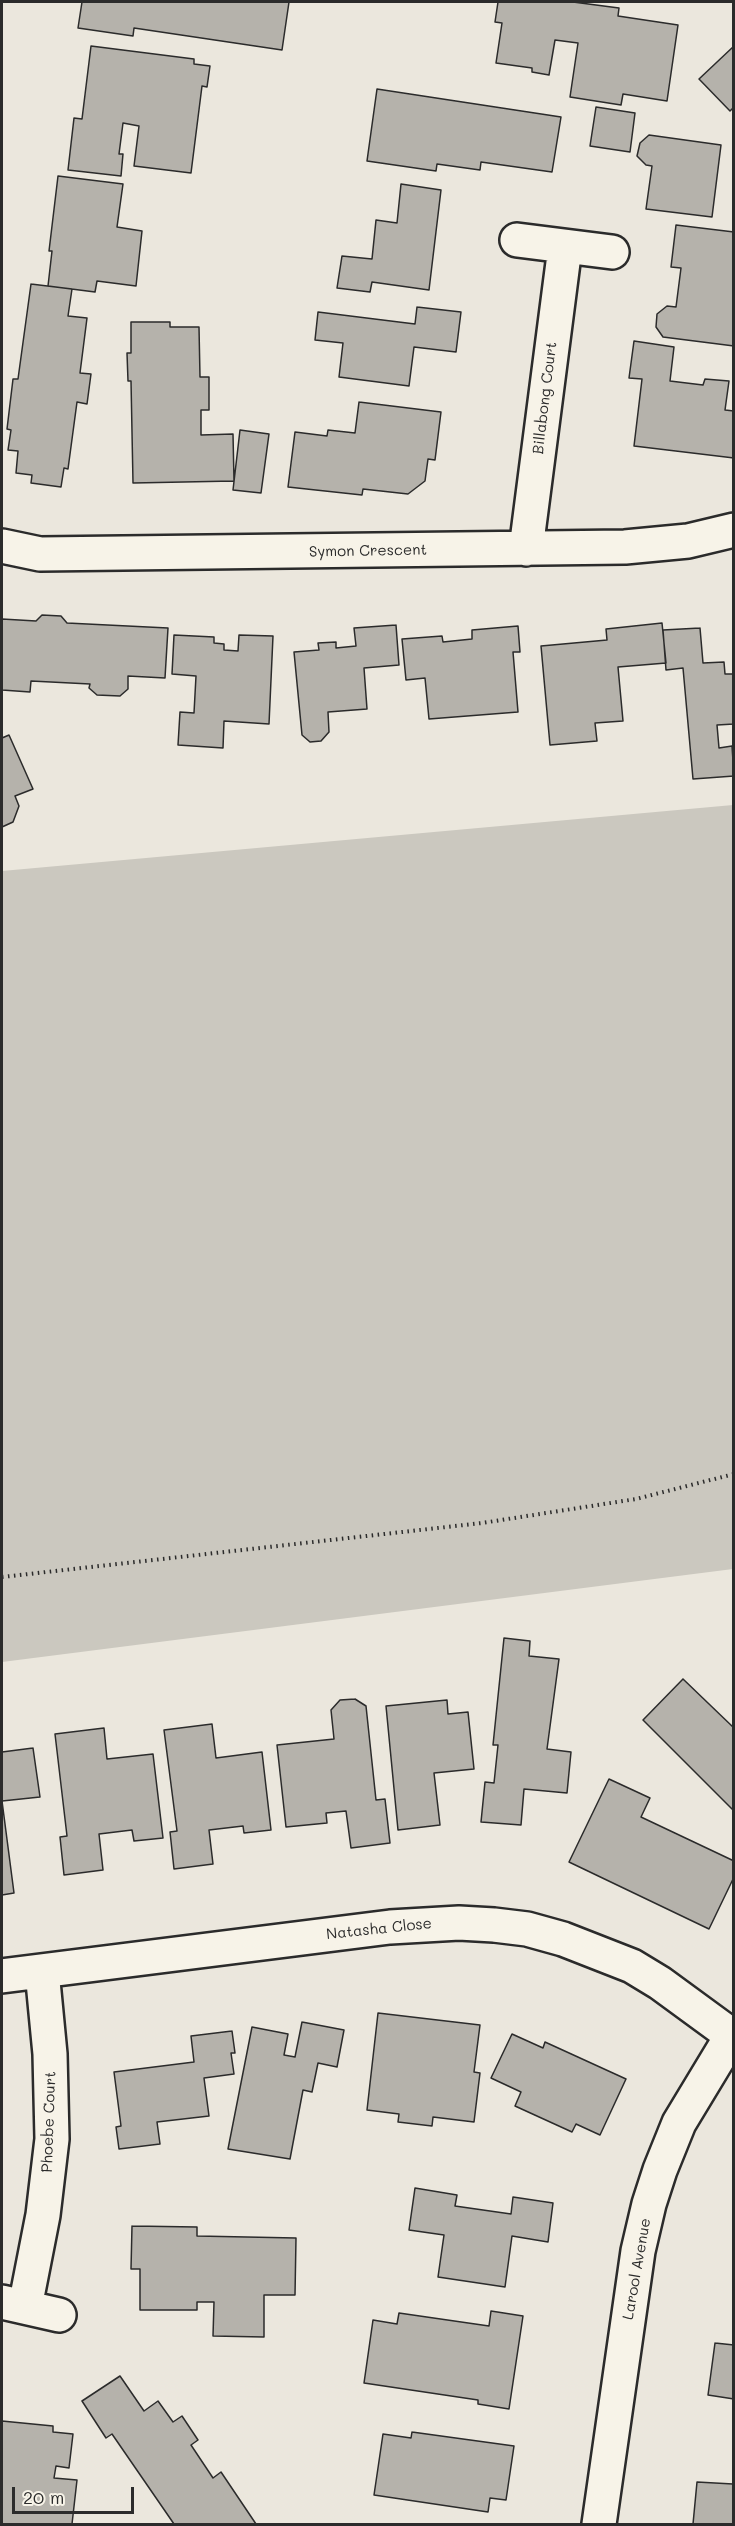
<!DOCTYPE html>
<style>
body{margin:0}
#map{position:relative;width:735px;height:2526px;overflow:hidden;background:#ebe7dd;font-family:Mali,sans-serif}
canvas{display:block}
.frame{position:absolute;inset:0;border:3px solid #2b2b2b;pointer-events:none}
.scale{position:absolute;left:12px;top:2487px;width:122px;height:27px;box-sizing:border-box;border:3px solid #2b2b2b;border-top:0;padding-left:8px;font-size:18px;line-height:21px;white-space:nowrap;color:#2b2b2b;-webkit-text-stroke:4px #f7f3e8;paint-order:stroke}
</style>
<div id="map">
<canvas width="735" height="2526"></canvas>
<div class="frame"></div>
<div class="scale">20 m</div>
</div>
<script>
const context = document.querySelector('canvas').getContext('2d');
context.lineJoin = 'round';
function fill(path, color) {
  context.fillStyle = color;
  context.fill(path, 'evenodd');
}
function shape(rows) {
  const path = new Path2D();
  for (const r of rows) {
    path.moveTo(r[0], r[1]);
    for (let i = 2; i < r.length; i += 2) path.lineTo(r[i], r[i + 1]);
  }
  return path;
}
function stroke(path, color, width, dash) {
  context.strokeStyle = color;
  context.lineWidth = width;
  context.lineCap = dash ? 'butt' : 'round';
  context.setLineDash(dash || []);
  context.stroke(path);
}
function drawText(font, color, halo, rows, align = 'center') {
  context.font = font + ' Mali,sans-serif';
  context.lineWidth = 5;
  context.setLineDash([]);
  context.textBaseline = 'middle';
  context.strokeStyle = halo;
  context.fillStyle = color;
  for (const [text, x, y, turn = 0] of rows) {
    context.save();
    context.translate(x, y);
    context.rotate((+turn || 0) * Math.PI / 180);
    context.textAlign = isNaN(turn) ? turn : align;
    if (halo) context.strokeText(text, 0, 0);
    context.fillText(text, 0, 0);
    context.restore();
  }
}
fill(shape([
 [733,805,733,1569,2,1662,2,871]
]), '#cbc8bf');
const building = shape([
 [82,2,289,2,282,50,134,28,133,36,78,28,82,2],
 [498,2,573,2,619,8,618,16,678,25,667,101,623,94,621,105,570,97,578,43,555,40,549,75,532,72,532,68,496,63,502,23,495,22,498,2],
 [91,46,194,59,194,64,210,66,207,87,202,86,191,173,134,166,139,126,123,123,119,154,123,154,121,176,68,170,74,118,82,119,91,46],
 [734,46,734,107,730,111,699,79,734,46],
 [377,89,561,117,552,172,481,162,480,170,437,164,436,171,367,161,377,89],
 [596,107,635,113,630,152,590,146,596,107],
 [649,135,721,145,712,217,646,209,652,166,646,165,637,156,640,143,649,135],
 [58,176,123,184,117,227,142,231,136,286,97,281,95,292,48,286,52,251,49,251,58,176],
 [401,184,441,190,429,290,372,282,370,292,337,288,342,256,372,259,376,220,397,223,401,184],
 [676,225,734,232,734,346,663,337,656,327,657,314,667,306,676,307,681,268,671,267,676,225],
 [31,284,72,289,68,316,87,318,80,373,91,374,87,404,77,402,68,469,64,468,61,487,31,483,32,475,16,473,18,451,8,450,11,430,7,429,13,379,18,379,31,284],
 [417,307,461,312,456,352,414,347,409,386,339,377,343,343,315,340,318,312,415,324,417,307],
 [131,322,170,322,170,327,199,327,200,377,209,377,209,410,201,410,201,435,233,434,234,481,133,483,131,381,128,381,127,353,131,353,131,322],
 [634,341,674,347,670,381,703,385,705,379,729,381,725,410,734,411,734,458,634,446,642,379,629,378,634,341],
 [359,402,441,412,435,460,428,459,425,481,408,494,363,489,362,495,288,487,295,432,327,436,328,430,355,433,359,402],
 [240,430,269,434,261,493,233,490,240,430],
 [42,615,61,616,67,623,168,628,165,678,128,676,128,689,120,696,97,695,89,688,90,684,31,681,30,692,2,690,2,619,36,621,42,615],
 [662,623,666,663,618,667,623,721,595,723,597,741,550,745,541,646,607,640,606,629,662,623],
 [396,625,399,665,364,668,367,709,328,712,329,732,321,741,310,742,302,735,294,652,319,650,318,643,336,642,336,648,356,646,354,628,396,625],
 [518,626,520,652,513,652,518,712,429,719,425,678,406,680,402,639,442,636,443,642,472,639,472,630,518,626],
 [700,628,703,663,724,662,725,674,734,674,734,724,717,725,719,748,732,746,734,776,693,779,683,668,666,670,663,630,700,628],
 [174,635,214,637,214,643,224,644,224,650,238,651,239,635,273,636,269,724,224,721,223,748,178,745,180,712,194,713,196,676,172,674,174,635],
 [9,735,33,789,15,796,19,806,13,822,2,827,2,738,9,735],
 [504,1638,530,1641,529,1656,559,1659,547,1749,571,1752,567,1793,524,1789,521,1825,481,1822,485,1782,494,1783,498,1745,493,1745,504,1638],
 [683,1679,734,1728,734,1811,643,1720,683,1679],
 [355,1699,366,1706,376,1800,385,1799,390,1843,351,1848,346,1811,326,1813,327,1823,286,1827,277,1745,334,1739,331,1710,340,1700,355,1699],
 [447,1700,448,1714,468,1712,474,1769,434,1773,440,1825,398,1830,386,1706,447,1700],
 [212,1724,216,1758,262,1752,271,1830,244,1833,243,1826,209,1830,213,1864,174,1869,170,1832,177,1831,164,1730,212,1724],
 [104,1728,107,1759,153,1754,163,1838,134,1841,132,1830,99,1834,103,1870,64,1875,60,1837,67,1836,55,1734,104,1728],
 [33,1748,40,1797,2,1801,14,1893,2,1895,2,1752,33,1748],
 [609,1779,650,1798,641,1817,734,1861,734,1877,709,1929,569,1862,609,1779],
 [378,2013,480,2025,474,2072,480,2073,474,2122,433,2117,432,2126,398,2122,399,2114,367,2110,378,2013],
 [302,2022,344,2030,337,2067,318,2063,312,2092,303,2090,290,2159,228,2149,252,2027,288,2034,284,2055,295,2057,302,2022],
 [232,2031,235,2053,231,2053,234,2074,204,2078,209,2116,157,2122,160,2144,119,2149,116,2127,121,2126,114,2072,194,2062,191,2036,232,2031],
 [512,2034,543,2048,545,2042,626,2079,600,2135,576,2124,572,2132,515,2106,521,2092,491,2078,512,2034],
 [415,2188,457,2195,455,2206,511,2214,513,2197,553,2203,548,2242,512,2236,505,2287,438,2277,444,2235,409,2230,415,2188],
 [132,2226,197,2227,197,2236,296,2238,295,2295,264,2295,264,2337,213,2336,214,2302,197,2302,197,2310,140,2310,140,2269,131,2269,132,2226],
 [491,2311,523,2316,509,2409,478,2404,478,2400,364,2383,373,2320,397,2324,399,2313,489,2326,491,2311],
 [715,2343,734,2345,734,2399,708,2395,715,2343],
 [120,2376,144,2411,158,2401,173,2422,182,2416,198,2440,191,2445,213,2478,221,2472,256,2524,174,2524,112,2434,106,2438,82,2401,120,2376],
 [2,2421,53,2426,53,2432,73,2434,69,2468,56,2466,54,2478,77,2480,72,2524,2,2524,2,2421],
 [412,2432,514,2446,506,2500,490,2498,488,2512,374,2495,383,2434,411,2438,412,2432],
 [733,2476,734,2524,693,2524,697,2482,733,2484,733,2476]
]);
fill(building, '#b5b2ab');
stroke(building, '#2b2b2b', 1.5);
const street = shape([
 [517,240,612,252],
 [2,546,40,554,625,547,688,541,734,530],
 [526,549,565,247],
 [2,1976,390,1927,459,1923,494,1925,527,1929,563,1939,632,1966,660,1983,731,2035],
 [2,2302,59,2315],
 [25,2307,43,2215,52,2139,50,2054,42,1971],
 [599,2524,638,2251,649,2204,660,2170,679,2123,734,2032]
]);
stroke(street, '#2b2b2b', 38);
stroke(shape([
 [2,1577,482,1523,636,1499,734,1474]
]), '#2b2b2b', 4, [1.5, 4.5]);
stroke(street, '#f7f3e8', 33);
drawText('15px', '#2b2b2b', '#f7f3e8', [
 ["Billabong Court",545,398,-83],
 ["Symon Crescent",368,551,-1],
 ["Natasha Close",379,1929,-6],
 ["Phoebe Court",49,2122,-88],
 ["Larool Avenue",637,2269,-80]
]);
</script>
